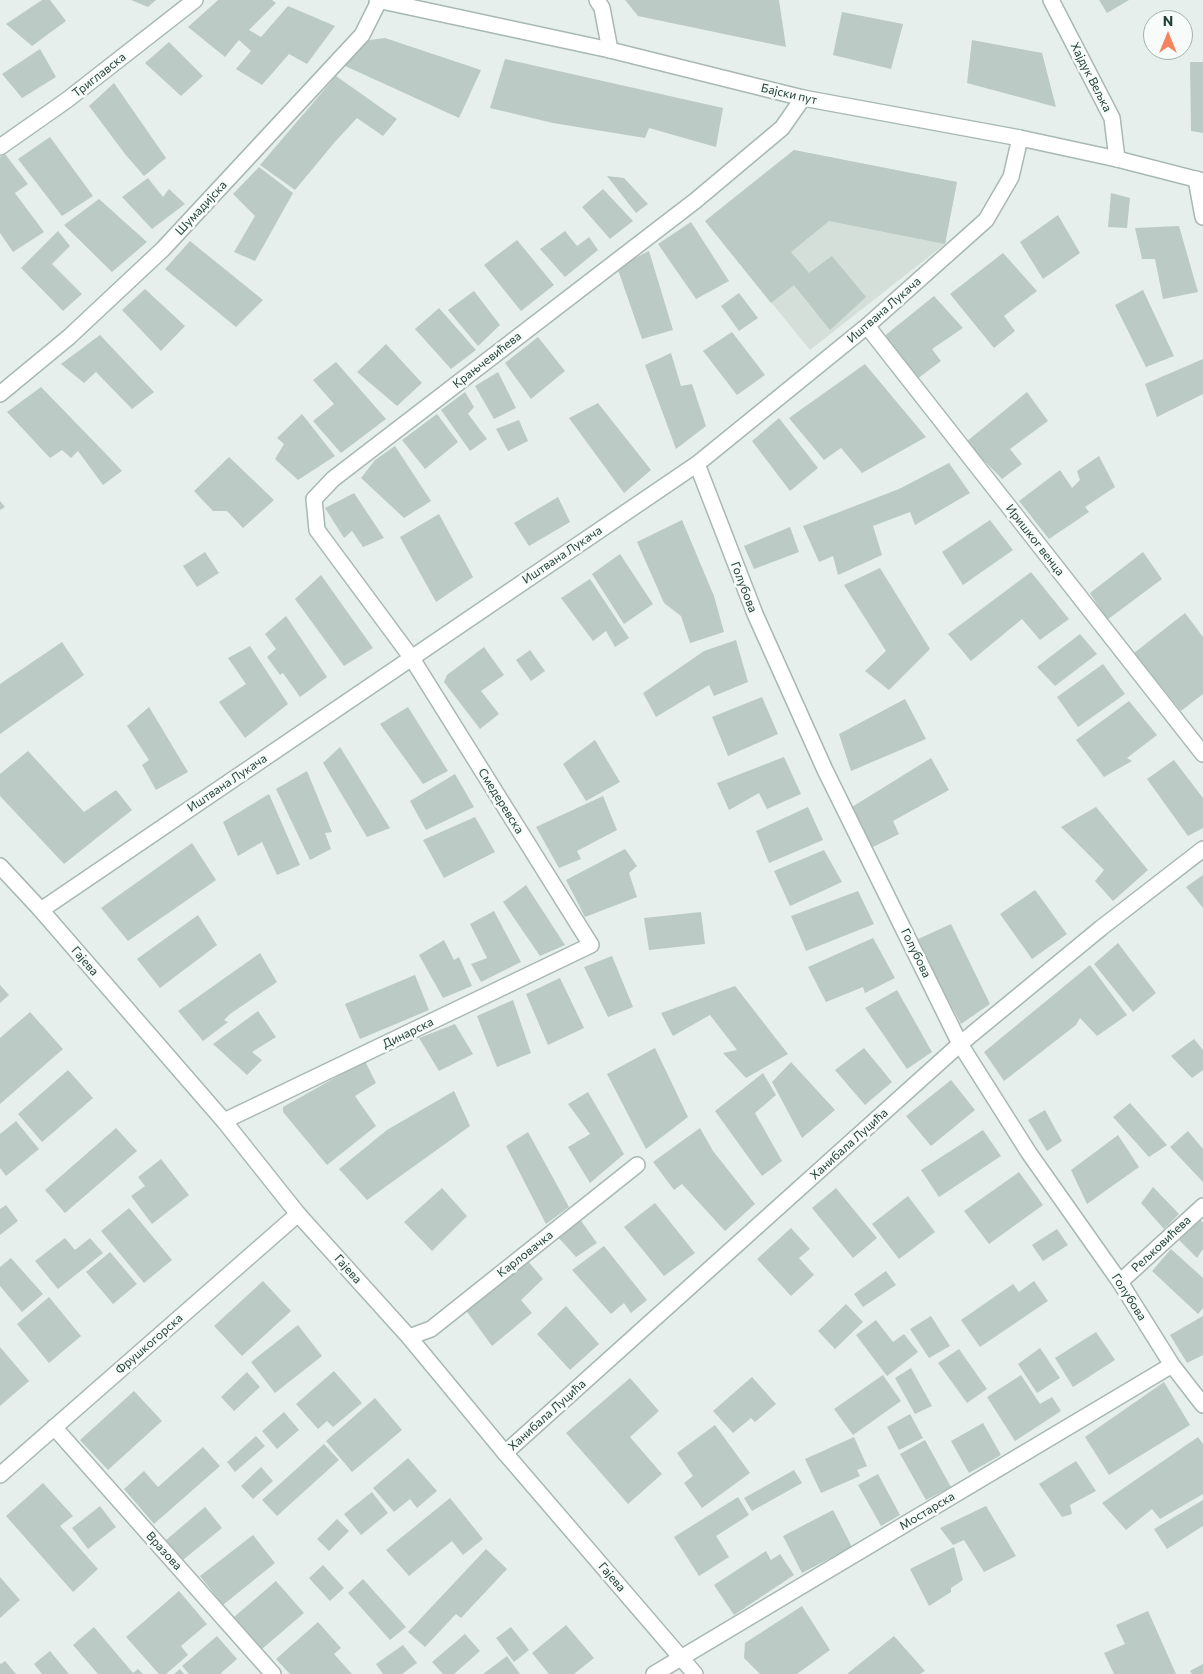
<!DOCTYPE html>
<meta charset="utf-8">
<style>
body{margin:0}
#map{position:relative;width:1203px;height:1674px;overflow:hidden;background:#e6efeb;font-family:Commissioner,sans-serif}
canvas{display:block}
.north{position:absolute;left:1143px;top:10px;width:50px;height:50px;box-sizing:border-box;background:#f7fbf9;border:1px solid #a3b1ad;border-radius:50%;rotate:0deg;font-size:14px;font-weight:700;line-height:20px;text-align:center;color:#24423a}
.north::after{content:'';display:block;margin:auto;width:18px;height:22px;background:#f4845f;clip-path:polygon(50% 0,100% 100%,50% 72%,0 100%)}
</style>
<div id="map">
<canvas width="1203" height="1674"></canvas>
<div class="north">N</div>
</div>
<script>
const context = document.querySelector('canvas').getContext('2d');
context.lineJoin = 'round';
function fill(path, color) {
  context.fillStyle = color;
  context.fill(path, 'evenodd');
}
function shape(rows) {
  const path = new Path2D();
  for (const r of rows) {
    path.moveTo(r[0], r[1]);
    for (let i = 2; i < r.length; i += 2) path.lineTo(r[i], r[i + 1]);
  }
  return path;
}
function stroke(path, color, width, dash) {
  context.strokeStyle = color;
  context.lineWidth = width;
  context.lineCap = dash ? 'butt' : 'round';
  context.setLineDash(dash || []);
  context.stroke(path);
}
function drawText(font, color, halo, rows, align = 'center') {
  context.font = font + ' Commissioner,sans-serif';
  context.lineWidth = 5;
  context.setLineDash([]);
  context.textBaseline = 'middle';
  context.strokeStyle = halo;
  context.fillStyle = color;
  for (const [text, x, y, turn = 0] of rows) {
    context.save();
    context.translate(x, y);
    context.rotate((+turn || 0) * Math.PI / 180);
    context.textAlign = isNaN(turn) ? turn : align;
    if (halo) context.strokeText(text, 0, 0);
    context.fillText(text, 0, 0);
    context.restore();
  }
}
fill(shape([
 [794,150,957,182,945,244,810,350,705,221]
]), '#d4dfda');
fill(shape([
 [42,0,50,0,66,21,32,46,6,24],
 [131,0,156,0,148,7],
 [218,0,272,0,276,3,249,30,261,37,288,6,335,26,307,64,289,54,262,85,236,69,251,51,239,40,225,57,188,27],
 [625,0,779,0,786,47,638,16],
 [1099,0,1129,0,1107,13],
 [842,12,903,24,891,69,833,55],
 [385,38,481,70,459,118,343,65,358,46,370,40],
 [972,40,1042,53,1056,107,967,83],
 [169,42,203,76,181,96,145,63],
 [40,49,56,77,22,98,2,74],
 [505,59,723,108,716,147,649,128,645,138,553,123,490,108],
 [1190,62,1203,62,1203,133,1191,131],
 [336,76,397,119,383,136,357,118,334,143,295,190,260,165],
 [114,83,166,158,144,176,125,154,89,106],
 [50,137,93,196,62,216,18,159],
 [794,150,957,182,945,244,829,221,791,252,809,273,832,256,866,297,830,330,794,285,771,303,705,221],
 [5,154,28,184,15,193,44,232,13,252,0,233,0,157],
 [259,167,293,193,255,261,234,252,255,216,233,194],
 [607,176,624,178,648,204,636,213],
 [148,178,163,197,169,189,185,204,152,229,122,197],
 [603,189,633,221,610,239,582,207],
 [1111,193,1130,198,1127,228,1108,227],
 [99,199,147,242,112,272,64,225],
 [1058,215,1080,253,1043,279,1020,242],
 [691,222,729,281,696,299,658,244],
 [1179,226,1198,292,1163,299,1155,259,1142,259,1135,228],
 [58,231,70,246,52,264,82,294,63,311,21,268],
 [565,231,577,246,589,237,598,250,565,277,540,249],
 [517,240,554,285,521,311,484,265],
 [190,241,263,300,236,327,165,269],
 [649,251,673,330,642,339,617,267],
 [1003,253,1037,291,1004,316,1015,331,994,348,950,294],
 [145,289,185,326,161,351,122,310],
 [1143,290,1174,356,1146,367,1115,305],
 [474,291,500,325,478,346,448,310],
 [739,293,758,318,739,331,721,306],
 [934,296,963,328,932,349,941,361,917,379,882,338],
 [439,308,476,350,451,369,415,329],
 [732,332,765,375,737,395,703,351],
 [100,335,154,392,132,409,96,372,84,383,61,364],
 [538,337,565,371,531,399,505,363],
 [386,344,422,383,397,406,357,372],
 [671,353,681,386,692,384,706,426,676,449,645,365],
 [1203,359,1203,394,1157,417,1145,384],
 [336,362,386,419,341,453,313,421,334,404,313,380],
 [865,364,926,437,862,473,841,448,824,460,789,418],
 [498,372,516,408,494,419,475,386],
 [41,387,107,455,122,471,103,485,78,451,71,458,62,450,50,458,7,412],
 [465,392,474,407,468,414,487,439,470,451,441,410],
 [1027,392,1048,421,1010,449,1022,464,1002,479,966,442],
 [598,403,651,470,624,493,569,418],
 [302,414,335,456,298,480,275,459,284,444,277,438],
 [437,414,458,442,425,469,402,440],
 [779,418,818,468,790,491,752,441],
 [519,420,528,441,508,451,496,429],
 [395,446,431,501,404,518,361,478,375,460],
 [1099,456,1115,487,1085,507,1089,512,1049,539,1019,501,1060,470,1072,488,1080,480,1077,471],
 [229,457,274,500,243,528,227,511,213,511,194,491],
 [949,463,970,493,915,525,910,512,873,526,882,555,838,575,833,556,819,562,803,526,899,489],
 [354,493,384,538,363,547,352,531,344,538,325,508],
 [558,497,570,522,529,546,514,523],
 [0,501,5,507,0,510],
 [439,514,473,577,436,602,400,537],
 [682,520,714,596,724,632,690,643,681,616,664,603,637,542],
 [990,520,1013,550,963,585,942,552],
 [790,527,799,552,754,569,744,546],
 [205,552,219,573,197,587,183,566],
 [1143,552,1162,579,1107,620,1090,593],
 [620,554,653,604,624,624,592,574],
 [880,568,930,649,889,690,865,671,886,651,844,585],
 [1031,572,1069,619,1040,640,1022,619,971,661,948,634],
 [321,575,373,648,344,666,295,599],
 [590,579,629,638,615,647,606,631,593,641,561,598],
 [1185,613,1203,637,1203,694,1181,711,1134,653],
 [286,616,327,677,300,697,283,673,280,675,267,657,276,649,265,634],
 [1080,634,1097,654,1055,686,1037,667],
 [736,640,748,682,714,696,709,685,656,717,643,693,704,651],
 [62,642,84,675,0,734,0,684],
 [250,646,288,704,245,738,219,702,246,684,228,658],
 [484,647,504,675,481,691,499,714,480,729,444,682,447,675],
 [530,650,545,671,531,681,516,660],
 [1103,664,1125,694,1078,727,1057,697],
 [762,697,778,734,728,756,712,717],
 [905,699,926,739,851,771,839,734],
 [1129,701,1157,735,1127,758,1132,761,1104,777,1076,740],
 [149,707,188,772,156,790,142,765,149,760,127,726],
 [408,707,448,771,423,784,380,724],
 [595,740,620,782,586,801,563,764],
 [340,747,390,828,367,837,323,763],
 [28,751,84,812,116,790,132,810,64,864,0,796,0,774],
 [784,757,801,794,767,809,759,793,729,810,717,783],
 [931,758,949,790,893,821,899,834,871,848,852,807],
 [1174,760,1203,798,1203,828,1188,836,1147,779],
 [307,771,332,832,325,833,331,849,310,860,276,789],
 [455,774,474,807,426,830,410,801],
 [269,794,300,865,277,875,262,842,238,856,223,822],
 [603,796,617,830,577,851,581,859,559,868,536,827],
 [808,807,823,840,769,863,756,831],
 [1096,807,1148,870,1113,901,1095,881,1104,870,1061,827],
 [475,817,495,852,444,878,423,840],
 [192,843,216,880,128,941,101,908],
 [625,849,637,866,629,873,637,897,585,917,566,880],
 [824,850,842,882,790,906,774,871],
 [1203,875,1203,908,1186,887],
 [526,885,565,945,540,956,503,902],
 [1035,890,1067,934,1032,959,1000,914],
 [858,891,874,924,806,951,791,916],
 [494,911,521,962,481,982,471,964,487,958,470,924],
 [701,912,705,944,649,950,644,918],
 [198,915,217,945,160,988,137,959],
 [951,924,990,1004,961,1024,916,940],
 [873,938,895,978,865,993,863,987,826,1002,808,967],
 [444,940,454,960,459,957,472,986,443,998,419,955],
 [1118,943,1156,993,1133,1012,1094,964],
 [260,953,277,982,230,1014,224,1020,228,1022,203,1041,178,1011],
 [612,956,633,1007,608,1017,584,967],
 [1090,965,1127,1015,1097,1036,1080,1018,1076,1025,1004,1081,984,1052],
 [415,975,429,1010,360,1039,345,1004],
 [560,978,584,1028,548,1045,526,994],
 [0,985,9,995,0,1003],
 [735,986,788,1054,746,1078,723,1053,737,1050,710,1015,673,1036,661,1013],
 [897,990,932,1052,907,1069,865,1008],
 [513,1000,531,1053,497,1067,477,1016],
 [258,1011,276,1037,252,1052,262,1060,247,1075,213,1044],
 [30,1012,63,1049,0,1104,0,1038],
 [455,1024,473,1054,439,1071,419,1038],
 [1194,1039,1203,1050,1203,1070,1192,1078,1171,1056],
 [655,1048,688,1117,646,1149,607,1074],
 [864,1048,892,1082,865,1105,835,1070],
 [365,1061,376,1083,355,1096,376,1126,327,1165,283,1112,283,1107],
 [791,1062,835,1110,802,1138,772,1082],
 [68,1070,93,1098,42,1142,18,1114],
 [763,1073,776,1095,755,1113,782,1161,762,1176,715,1111],
 [951,1080,975,1110,931,1146,906,1116],
 [454,1091,470,1126,367,1200,339,1169,387,1130],
 [588,1092,624,1154,590,1183,568,1147,590,1134,568,1104],
 [1130,1103,1167,1145,1149,1157,1113,1117],
 [1045,1110,1062,1141,1047,1151,1028,1120],
 [16,1121,39,1149,6,1176,0,1168,0,1134],
 [116,1128,137,1151,65,1213,45,1190],
 [700,1128,713,1151,755,1204,725,1231,682,1184,674,1190,653,1162],
 [983,1130,1001,1156,939,1197,921,1170],
 [1188,1131,1203,1149,1203,1182,1170,1147],
 [528,1132,569,1207,546,1224,506,1146],
 [1118,1135,1139,1167,1087,1204,1071,1170],
 [161,1159,189,1195,152,1224,131,1196,145,1186,138,1177],
 [1019,1172,1043,1205,989,1244,964,1211],
 [1153,1187,1179,1214,1164,1229,1141,1203],
 [442,1188,467,1216,432,1251,404,1222],
 [836,1188,877,1238,853,1258,812,1208],
 [908,1196,935,1232,899,1259,872,1224],
 [655,1203,695,1253,664,1276,624,1227],
 [6,1205,18,1221,0,1235,0,1209],
 [129,1208,172,1260,144,1283,101,1231],
 [579,1218,597,1243,576,1257,557,1236],
 [1199,1218,1203,1223,1203,1249,1197,1258,1179,1240],
 [791,1228,810,1249,799,1258,814,1275,791,1296,757,1259],
 [1057,1229,1068,1245,1043,1261,1032,1245],
 [65,1238,75,1250,90,1238,103,1253,58,1289,35,1261],
 [604,1246,647,1300,631,1313,624,1303,611,1314,572,1270],
 [1171,1249,1203,1278,1203,1308,1198,1314,1152,1271],
 [110,1252,137,1284,113,1304,86,1272],
 [11,1258,43,1294,22,1312,0,1286,0,1267],
 [527,1260,543,1279,521,1300,532,1313,492,1346,465,1309],
 [886,1271,896,1285,863,1307,854,1294],
 [263,1281,291,1311,242,1356,214,1326],
 [1034,1281,1048,1301,980,1347,961,1320,1013,1284,1019,1292],
 [49,1297,81,1336,49,1363,17,1324],
 [846,1304,863,1322,835,1349,818,1331],
 [566,1306,599,1344,570,1370,537,1334],
 [931,1316,950,1346,929,1358,910,1329],
 [1203,1316,1203,1355,1187,1363,1170,1335],
 [876,1320,893,1342,904,1334,918,1352,887,1376,856,1335],
 [298,1325,322,1356,275,1393,251,1362],
 [1096,1332,1115,1360,1073,1387,1055,1358],
 [0,1347,29,1381,0,1406],
 [1040,1348,1060,1378,1037,1393,1018,1364],
 [959,1349,987,1389,967,1403,938,1363],
 [911,1368,932,1406,915,1414,895,1378],
 [334,1371,362,1403,333,1427,327,1421,318,1429,296,1404],
 [247,1372,260,1387,234,1411,221,1397],
 [883,1375,901,1401,853,1435,834,1409],
 [1021,1375,1040,1404,1052,1397,1061,1411,1015,1441,987,1397],
 [752,1377,776,1404,755,1422,751,1418,733,1433,713,1411],
 [630,1378,659,1411,630,1437,662,1474,628,1504,566,1433],
 [1164,1382,1190,1425,1109,1475,1085,1437],
 [134,1391,162,1421,108,1470,80,1440],
 [375,1398,402,1430,352,1472,326,1441],
 [284,1412,299,1430,277,1449,262,1431],
 [910,1414,923,1438,899,1450,887,1427],
 [983,1423,1001,1455,969,1473,951,1441],
 [715,1425,750,1473,702,1508,684,1483,693,1476,677,1453],
 [256,1436,265,1446,235,1472,227,1462],
 [854,1437,867,1466,857,1470,860,1476,821,1493,805,1459],
 [1198,1437,1203,1444,1203,1494,1160,1519,1152,1509,1126,1530,1102,1503],
 [925,1440,951,1487,926,1500,900,1454],
 [324,1444,339,1460,277,1516,262,1500],
 [203,1447,220,1466,154,1524,124,1489,144,1471,158,1487],
 [408,1458,437,1491,417,1508,410,1499,394,1512,373,1488],
 [1076,1461,1096,1491,1070,1505,1072,1514,1062,1517,1039,1484],
 [261,1467,273,1481,253,1499,241,1486],
 [794,1470,802,1483,752,1511,744,1498],
 [878,1474,900,1515,881,1526,858,1485],
 [43,1483,73,1516,60,1526,98,1569,73,1592,6,1516],
 [372,1492,388,1513,361,1535,344,1514],
 [738,1497,749,1515,716,1536,729,1557,699,1576,674,1537],
 [450,1498,483,1539,463,1555,452,1541,409,1576,386,1550],
 [1203,1500,1203,1526,1167,1549,1154,1529],
 [100,1506,116,1527,88,1549,72,1528],
 [986,1506,1016,1556,984,1572,964,1540,953,1545,940,1528],
 [205,1507,222,1528,183,1560,166,1540],
 [833,1510,852,1547,802,1573,783,1536],
 [337,1519,349,1531,329,1551,317,1539],
 [253,1535,275,1563,223,1605,200,1576],
 [954,1547,963,1580,951,1588,951,1592,929,1606,910,1569],
 [486,1549,507,1569,461,1618,456,1614,425,1647,408,1632],
 [766,1551,771,1560,780,1554,794,1575,734,1615,714,1585],
 [323,1565,344,1588,330,1601,309,1578],
 [0,1577,20,1600,0,1618],
 [363,1579,406,1627,390,1640,348,1593],
 [276,1581,304,1613,262,1649,234,1617],
 [179,1591,207,1624,181,1646,188,1655,166,1674,159,1674,126,1637],
 [802,1606,830,1650,797,1674,760,1674,744,1658,745,1643],
 [1148,1611,1176,1674,1114,1674,1104,1653,1125,1644,1116,1625],
 [318,1622,341,1648,334,1654,352,1674,290,1674,276,1659],
 [566,1625,594,1658,574,1674,549,1674,532,1653],
 [94,1627,133,1673,138,1669,143,1674,98,1674,73,1645],
 [511,1627,529,1650,514,1662,496,1638],
 [465,1634,480,1651,454,1674,443,1674,432,1662],
 [217,1636,237,1659,220,1674,189,1674,182,1666],
 [894,1636,925,1671,920,1674,847,1674],
 [403,1645,417,1663,402,1674,383,1674,376,1664],
 [50,1651,69,1674,42,1674,34,1664],
 [507,1656,520,1674,483,1674],
 [5,1661,16,1674,0,1674,0,1663,1,1664],
 [1203,1664,1203,1674,1192,1674,1190,1671],
 [180,1669,184,1674,174,1674]
]), '#bbcac4');
const minor = shape([
 [597,0,602,8,610,50],
 [1051,0,1112,118,1117,159],
 [0,147,67,100,195,0],
 [1196,179,1203,217],
 [867,326,1203,754],
 [0,394,69,337,163,249,362,35,379,1],
 [697,464,755,614,825,770,960,1044,1029,1153,1120,1282,1172,1365,1203,1405],
 [41,910,697,464,867,326,986,220,1011,177,1020,138],
 [224,1121,591,945,411,657,317,530,314,499,333,479,695,201,782,128,803,98],
 [1120,1282,1203,1206],
 [409,1337,431,1329,637,1165],
 [54,1427,273,1674],
 [505,1453,960,1044,1101,928,1203,849],
 [0,1475,298,1214],
 [654,1674,1172,1365]
]);
const tertiary = shape([
 [377,0,610,50,803,98,1020,138,1117,159,1203,181],
 [0,866,41,910,224,1121,298,1214,409,1337,505,1453,695,1674]
]);
stroke(minor, '#a8b8b2', 18);
stroke(tertiary, '#a8b8b2', 18);
stroke(minor, '#fff', 15);
stroke(tertiary, '#fff', 15);
drawText('12px', '#24423a', '#f7fbf9', [
 ["Триглавска",99,75,-38],
 ["Хајдук Вељка",1091,77,63],
 ["Бајски пут",789,94,13],
 ["Шумадијска",201,208,-47],
 ["Иштвана Лукача",884,310,-41],
 ["Крањчевићева",487,360,-38],
 ["Иришког венца",1035,540,52],
 ["Иштвана Лукача",562,555,-34],
 ["Голубова",744,587,69],
 ["Иштвана Лукача",227,783,-34],
 ["Смедеревска",501,801,58],
 ["Голубова",916,953,64],
 ["Гајева",85,961,49],
 ["Динарска",408,1033,-26],
 ["Ханибала Луцића",849,1144,-42],
 ["Рељковићева",1161,1244,-43],
 ["Карловачка",525,1254,-38],
 ["Гајева",348,1269,48],
 ["Голубова",1129,1297,57],
 ["Фрушкогорска",149,1344,-41],
 ["Ханибала Луцића",547,1415,-42],
 ["Мостарска",927,1511,-31],
 ["Вразова",164,1551,48],
 ["Гајева",612,1577,49]
]);
</script>
